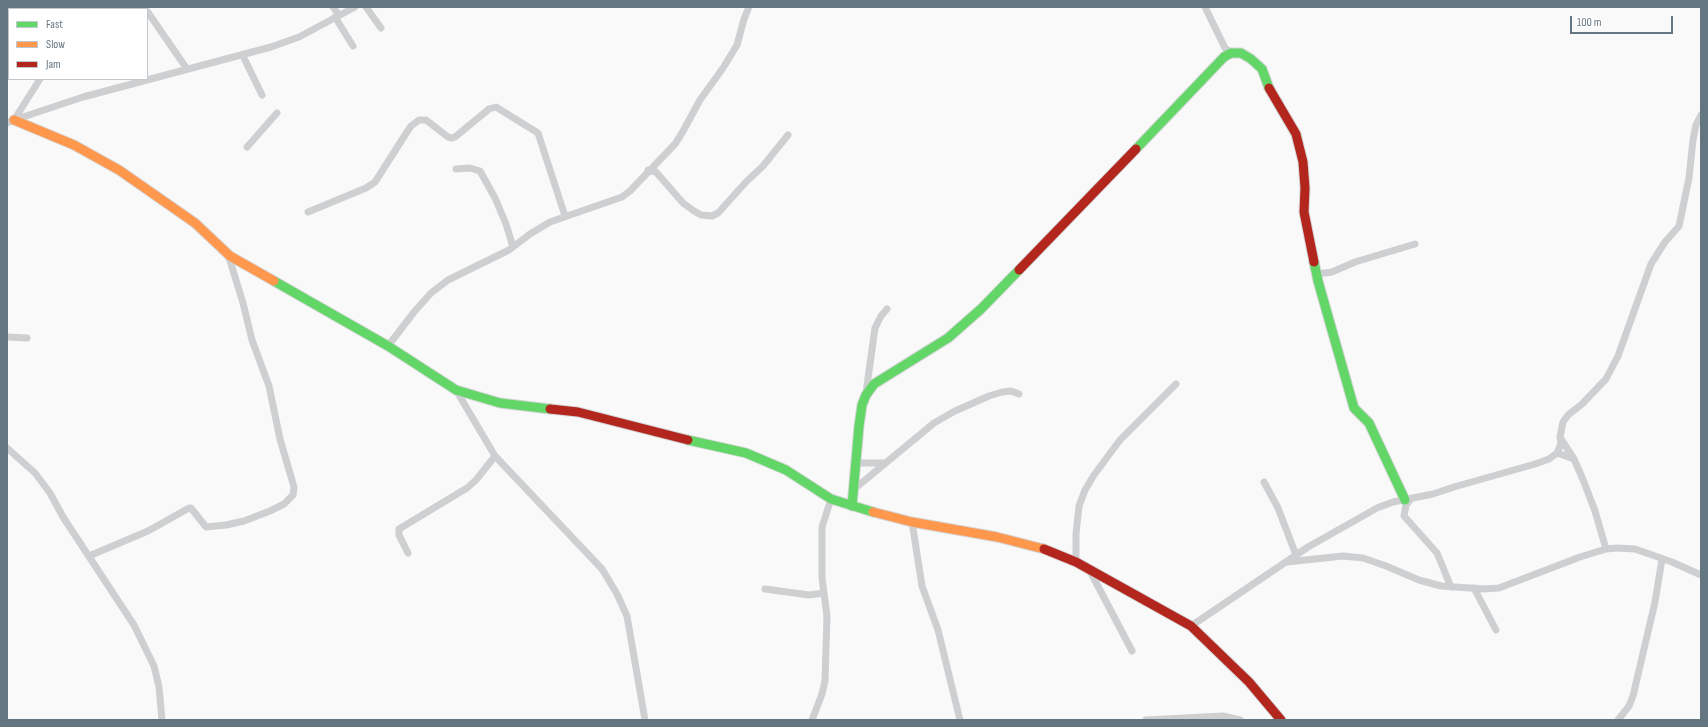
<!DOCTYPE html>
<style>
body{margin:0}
#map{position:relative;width:1708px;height:727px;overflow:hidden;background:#f9f9f9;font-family:"Sofia Sans Condensed",sans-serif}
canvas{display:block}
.frame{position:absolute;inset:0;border:8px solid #657683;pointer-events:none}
.legend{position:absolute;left:8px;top:8px;width:140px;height:72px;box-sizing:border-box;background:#fff;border:1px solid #c1c8cd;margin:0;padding:5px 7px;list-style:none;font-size:12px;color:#657683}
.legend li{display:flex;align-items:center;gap:8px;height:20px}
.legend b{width:20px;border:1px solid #c1c8cd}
.scale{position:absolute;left:1570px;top:16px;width:103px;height:18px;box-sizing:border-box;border:2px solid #657683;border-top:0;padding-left:5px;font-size:12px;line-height:14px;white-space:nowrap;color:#657683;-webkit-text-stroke:3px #fff;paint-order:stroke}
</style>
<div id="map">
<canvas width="1708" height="727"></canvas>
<div class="frame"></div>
<ul class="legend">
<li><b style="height:5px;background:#63d668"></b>Fast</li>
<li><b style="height:5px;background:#ff974d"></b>Slow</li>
<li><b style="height:5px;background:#b3261e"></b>Jam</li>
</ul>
<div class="scale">100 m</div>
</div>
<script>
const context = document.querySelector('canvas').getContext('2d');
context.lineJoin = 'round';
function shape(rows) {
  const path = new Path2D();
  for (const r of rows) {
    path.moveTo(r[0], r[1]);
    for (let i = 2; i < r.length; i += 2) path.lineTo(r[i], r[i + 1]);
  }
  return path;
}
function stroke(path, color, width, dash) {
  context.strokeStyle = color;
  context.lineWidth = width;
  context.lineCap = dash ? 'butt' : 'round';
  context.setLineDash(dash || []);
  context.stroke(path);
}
const fast = shape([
 [1136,149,1224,57,1231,53,1241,53,1251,59,1262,69,1269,88],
 [1314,262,1318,281,1354,408,1369,423,1405,500],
 [274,281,388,346,456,390,500,403,550,409],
 [688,440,746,453,786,470,831,499,873,512],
 [852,506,859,426,862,405,866,395,874,384,948,338,981,309,1019,270]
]);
const slow = shape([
 [14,120,74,145,119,170,195,223,230,256,274,281],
 [873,512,912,522,997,537,1044,549]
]);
const jam = shape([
 [1269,88,1296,134,1303,162,1305,188,1304,212,1314,262],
 [1019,270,1136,149],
 [550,409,578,412,688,440],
 [1044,549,1076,562,1191,626,1249,682,1281,720]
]);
stroke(fast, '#d5d6d7', 11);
stroke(slow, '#d5d6d7', 11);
stroke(jam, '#d5d6d7', 11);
stroke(shape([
 [54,7,56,9],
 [333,7,339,15],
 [366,7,381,28],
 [1205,7,1225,48,1231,53],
 [82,9,83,7],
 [147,11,187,69],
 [335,17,353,46],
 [243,56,262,95],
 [14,120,83,97,271,47,299,37,355,7],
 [7,123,14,120,40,79],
 [247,147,277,113],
 [456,169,470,168,480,171,495,198,506,224,513,247],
 [648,170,656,172,683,203,694,211,701,215,712,216,718,213,746,182,763,166,788,135],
 [308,212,366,188,375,182,407,132,411,126,419,120,426,120,448,137,452,138,455,137,489,109,496,107,538,133,565,216],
 [1317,274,1332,272,1355,262,1415,244],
 [7,337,27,338],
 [388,346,414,312,431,293,448,280,509,250,530,234,550,222,622,197,630,191,675,144,682,133,700,100,723,68,737,45,744,19,749,7],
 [456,390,495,456,602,569,617,594,627,616,645,720],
 [866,393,875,328,881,316,887,309],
 [1561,439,1574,459,1584,482,1595,511,1606,549],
 [7,448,35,473,50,493,63,517,134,625,154,666,159,687,162,720],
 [1557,453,1574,459],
 [856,463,885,463],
 [1264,482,1278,508,1296,555],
 [853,490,934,423,955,411,989,396,1002,392,1011,391,1019,394],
 [1411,499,1406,505,1404,516,1437,553,1451,587],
 [912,522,922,586,938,630,960,720],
 [408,553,399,535,399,529,467,488,476,480,495,456],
 [89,556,148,531,189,508,191,508,206,527,226,525,244,521,270,511,284,504,293,495,294,487,280,439,269,386,252,340,243,303,228,254],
 [1076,562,1076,534,1079,506,1085,490,1094,475,1120,440,1176,384],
 [1287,562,1343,556,1363,558,1386,566,1419,580,1441,586,1484,589,1499,588,1580,557,1606,549,1617,548,1635,549,1672,562,1701,575],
 [1090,571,1132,651],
 [1474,588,1496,630],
 [765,589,809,595,824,593],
 [1191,626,1308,547,1377,508,1393,502,1433,494,1454,487,1535,464,1549,459,1557,453,1561,444,1560,437,1563,422,1568,415,1582,404,1606,379,1618,356,1651,264,1665,242,1679,226,1689,178,1693,140,1696,125,1701,115],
 [812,720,822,694,825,681,827,616,822,578,822,527,831,499],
 [1146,720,1223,716,1240,720],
 [1618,720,1629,706,1633,696,1655,602,1662,559]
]), '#cecfd0', 7);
stroke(fast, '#63d668', 9);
stroke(slow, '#ff974d', 9);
stroke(jam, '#b3261e', 9);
</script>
